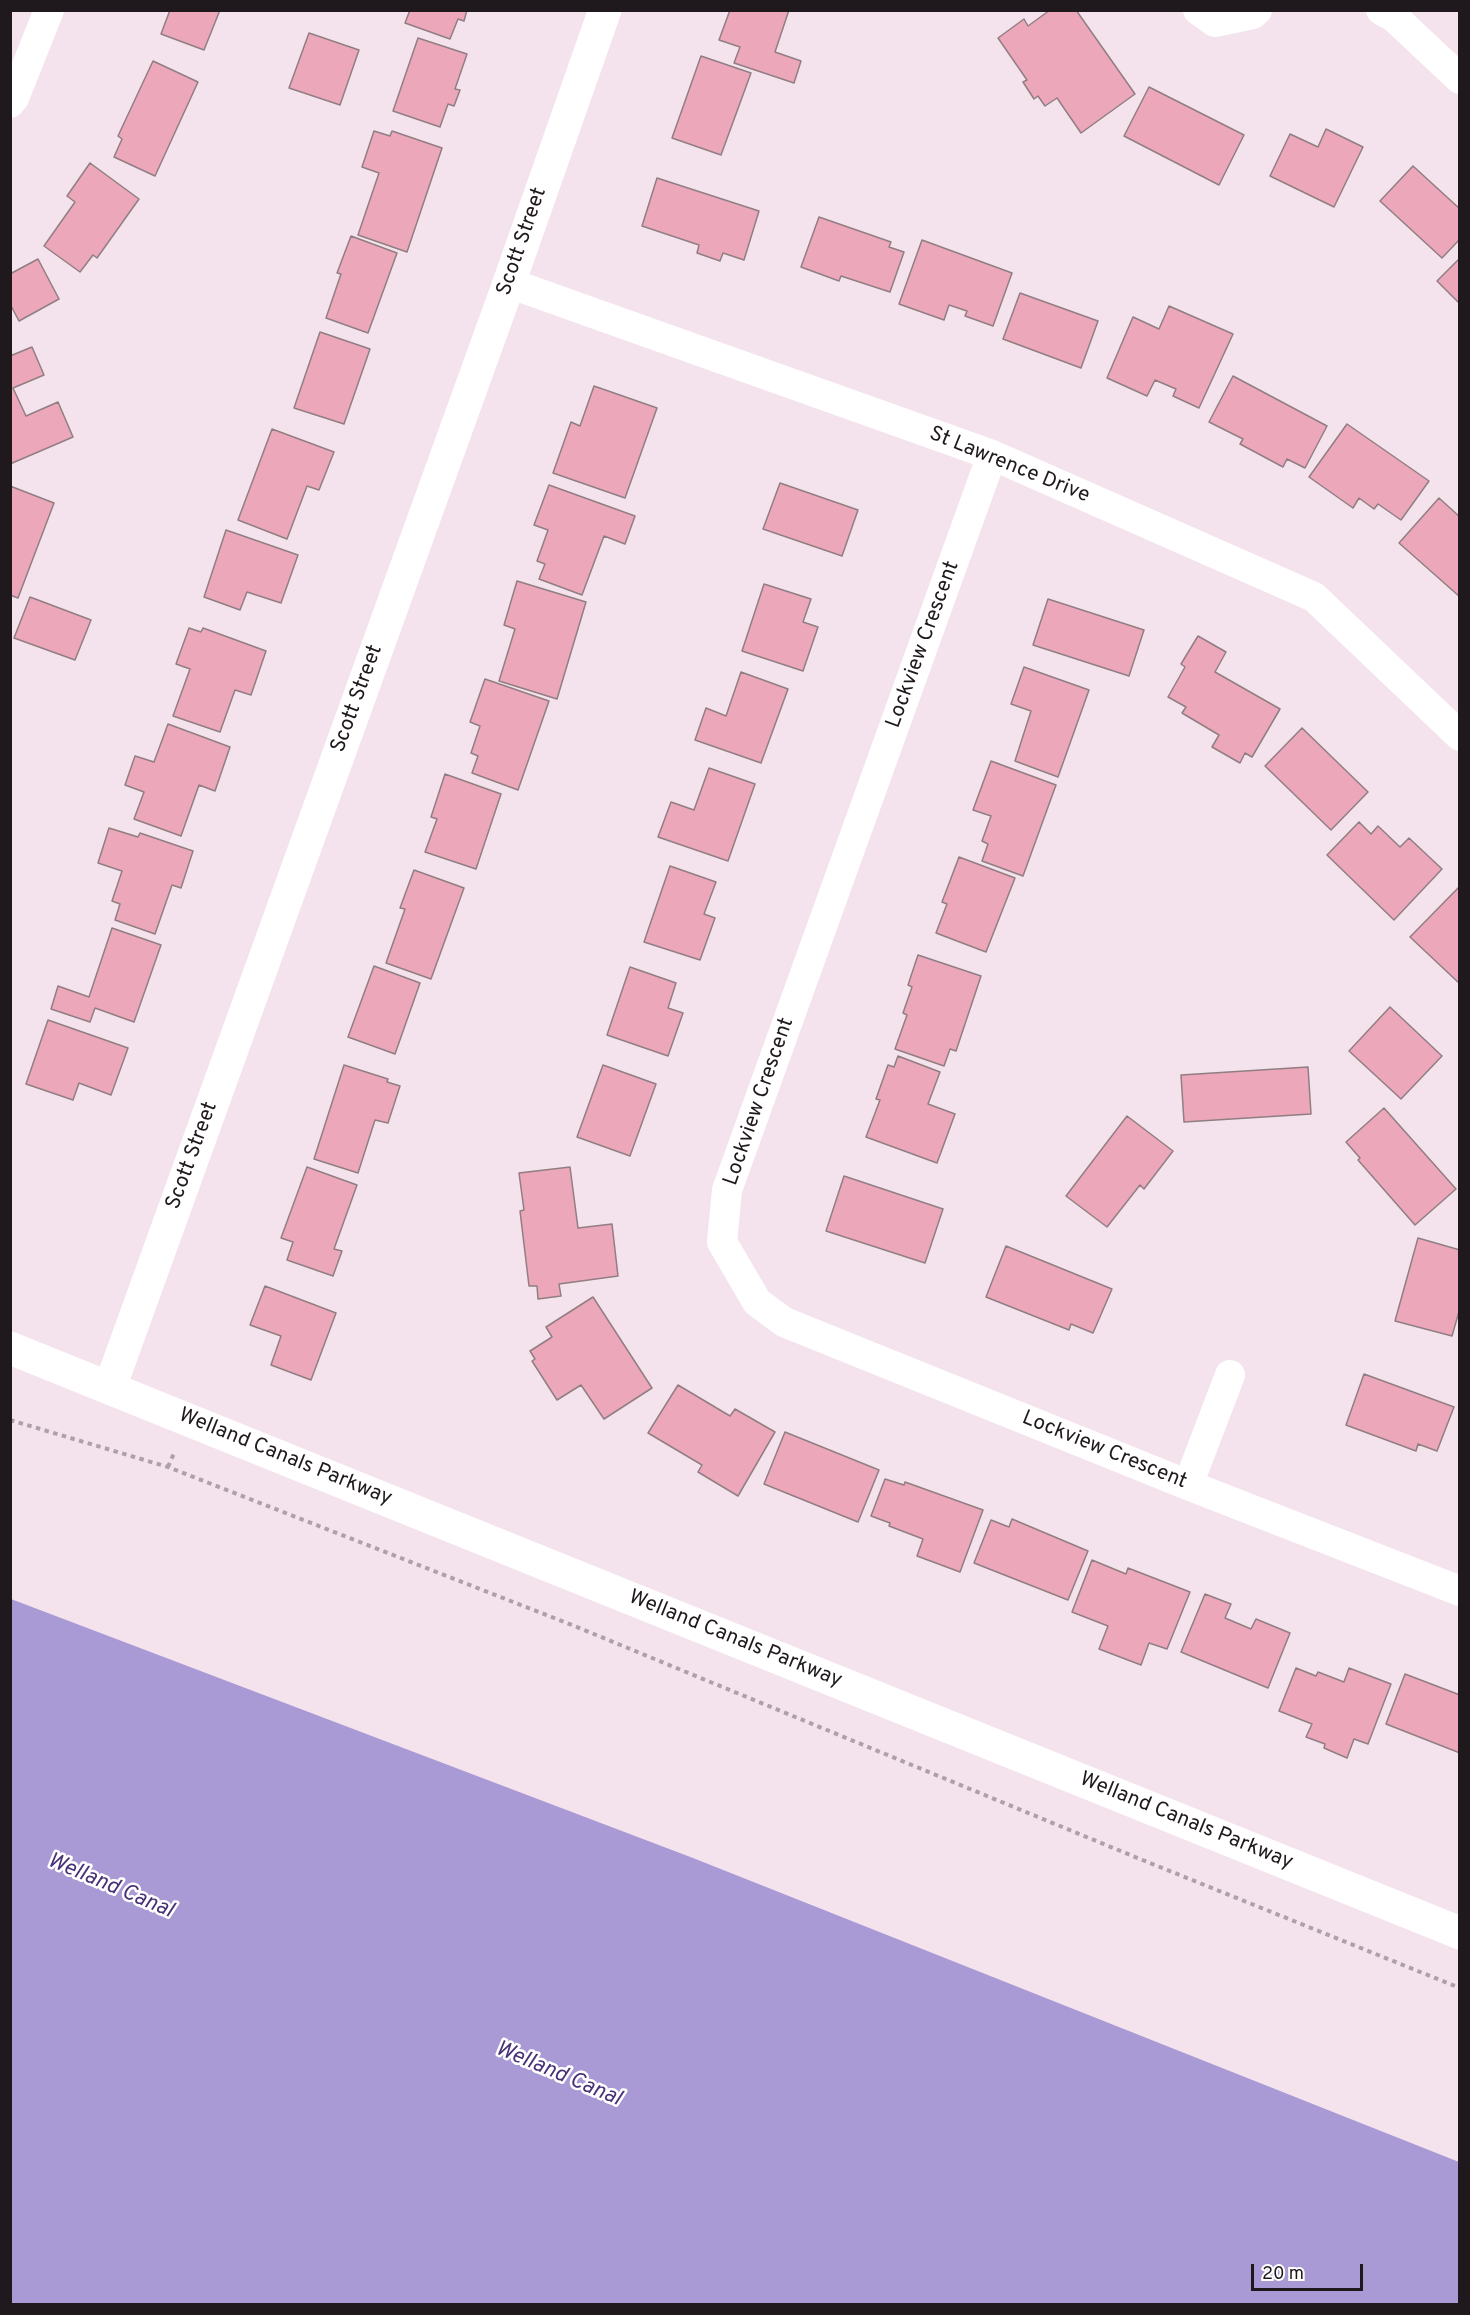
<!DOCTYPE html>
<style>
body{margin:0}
#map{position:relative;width:1470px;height:2315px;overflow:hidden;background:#f4e3ed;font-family:Overpass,sans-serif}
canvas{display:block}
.frame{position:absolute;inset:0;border:12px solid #1f191d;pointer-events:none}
.scale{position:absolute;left:1251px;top:2264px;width:112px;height:27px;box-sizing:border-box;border:3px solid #1f191d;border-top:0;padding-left:8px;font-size:18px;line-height:21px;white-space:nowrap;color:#1f191d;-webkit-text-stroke:4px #fff;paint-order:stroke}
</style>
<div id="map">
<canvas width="1470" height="2315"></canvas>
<div class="frame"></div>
<div class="scale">20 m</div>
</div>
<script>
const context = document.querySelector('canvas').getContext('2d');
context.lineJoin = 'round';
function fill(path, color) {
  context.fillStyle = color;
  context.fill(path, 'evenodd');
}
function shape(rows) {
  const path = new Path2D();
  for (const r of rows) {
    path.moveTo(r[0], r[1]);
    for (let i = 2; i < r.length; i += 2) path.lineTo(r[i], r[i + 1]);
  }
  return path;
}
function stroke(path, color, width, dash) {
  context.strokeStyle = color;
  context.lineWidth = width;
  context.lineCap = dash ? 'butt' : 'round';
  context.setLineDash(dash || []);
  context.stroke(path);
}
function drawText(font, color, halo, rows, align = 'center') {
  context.font = font + ' Overpass,sans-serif';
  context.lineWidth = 5;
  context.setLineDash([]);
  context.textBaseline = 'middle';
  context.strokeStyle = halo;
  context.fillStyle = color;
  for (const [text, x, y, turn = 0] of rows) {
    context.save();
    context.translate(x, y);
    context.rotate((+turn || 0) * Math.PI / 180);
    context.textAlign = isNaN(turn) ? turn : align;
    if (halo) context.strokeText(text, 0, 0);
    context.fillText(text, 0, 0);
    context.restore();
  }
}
fill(shape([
 [11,1599,693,1858,1459,2162,1459,2304,11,2304]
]), '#a99ad5');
const building = shape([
 [170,10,220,10,204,50,161,34,170,10],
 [410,10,467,10,464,21,458,19,450,39,405,23,410,10],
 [730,10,789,10,775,52,801,61,794,83,734,63,740,47,719,40,730,10],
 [1050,10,1076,10,1135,94,1081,133,1057,98,1045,106,1038,96,1034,99,1023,82,1027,80,998,38,1024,19,1028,26,1050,10],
 [309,33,359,50,340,105,289,88,309,33],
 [418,38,467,54,455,89,460,90,454,106,448,104,440,127,393,111,418,38],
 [701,56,751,73,721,155,672,138,701,56],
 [153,61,198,82,155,176,114,157,122,139,118,136,153,61],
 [1149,87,1244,135,1219,185,1124,136,1149,87],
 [1326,129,1363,147,1334,207,1270,176,1290,134,1318,147,1326,129],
 [374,131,390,136,392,131,442,148,407,252,358,235,379,173,362,167,374,131],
 [90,163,139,199,97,258,93,255,80,272,44,246,75,202,67,196,90,163],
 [1413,166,1460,209,1460,239,1442,258,1380,201,1413,166],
 [657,178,759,211,744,260,723,253,720,261,697,253,699,245,642,226,657,178],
 [819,217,891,242,889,247,904,252,890,292,841,276,839,281,801,267,819,217],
 [351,236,397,253,368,333,326,318,341,274,337,273,351,236],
 [922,240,1012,273,993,326,965,316,967,311,949,305,944,320,899,304,922,240],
 [1460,258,1460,304,1437,281,1460,258],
 [38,259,59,299,19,321,10,304,10,274,38,259],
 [1020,293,1098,321,1081,368,1003,339,1020,293],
 [1169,306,1233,334,1199,408,1173,396,1176,389,1155,380,1147,396,1107,378,1133,317,1159,329,1169,306],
 [320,332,370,349,344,424,294,408,320,332],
 [32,347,44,375,13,388,26,416,58,402,73,437,10,464,10,356,32,347],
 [1233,376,1327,426,1305,468,1287,459,1283,467,1240,444,1243,439,1209,422,1233,376],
 [594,386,657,408,625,498,553,473,571,422,580,426,594,386],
 [1347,424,1429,481,1401,520,1378,504,1374,509,1359,498,1353,508,1309,477,1347,424],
 [272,429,334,452,319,490,307,486,287,539,238,520,272,429],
 [780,483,858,510,842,556,763,529,780,483],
 [549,485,635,516,625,544,604,536,582,595,539,579,545,564,537,561,548,530,534,525,549,485],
 [10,486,54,503,18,598,10,595,10,486],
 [1439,498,1460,517,1460,597,1399,543,1439,498],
 [226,530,298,555,281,603,247,592,240,610,204,597,226,530],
 [517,581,586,602,557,699,499,681,515,629,504,625,517,581],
 [764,584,811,599,803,622,818,627,803,671,742,651,764,584],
 [30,597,91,620,75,660,14,638,30,597],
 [1048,599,1144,630,1129,676,1033,645,1048,599],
 [189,628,201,632,203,628,266,651,251,695,235,690,220,732,173,716,190,669,176,664,189,628],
 [1198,636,1226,652,1215,672,1280,709,1252,757,1245,753,1240,763,1212,747,1219,735,1182,713,1186,707,1168,697,1185,667,1181,664,1198,636],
 [1024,667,1089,690,1058,777,1015,761,1031,711,1011,704,1024,667],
 [741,672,788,689,761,763,695,740,706,708,726,716,741,672],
 [485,679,549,701,518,790,472,773,478,756,471,753,480,726,470,722,485,679],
 [168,724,230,747,215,791,199,785,181,836,134,819,144,792,125,785,135,756,154,762,168,724],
 [1302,728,1368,792,1331,830,1265,766,1302,728],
 [991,761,1056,785,1023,876,982,861,988,844,982,841,991,816,973,810,991,761],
 [709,768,755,784,728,861,658,837,671,802,694,810,709,768],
 [445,774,501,794,476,869,425,852,437,819,431,817,445,774],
 [1359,822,1371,834,1378,826,1400,847,1409,838,1442,869,1394,920,1327,855,1359,822],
 [109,828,138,837,140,833,193,851,181,888,172,885,155,934,115,920,120,904,112,901,122,871,98,863,109,828],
 [959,857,1015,878,986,952,936,933,947,904,942,902,959,857],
 [670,866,716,882,704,914,715,918,700,960,644,942,670,866],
 [414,870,464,888,431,979,386,963,405,909,400,908,414,870],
 [1460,886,1460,984,1410,937,1460,886],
 [112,928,161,945,134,1022,95,1008,90,1022,51,1009,58,986,89,997,112,928],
 [918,955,981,976,956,1051,950,1049,944,1066,895,1049,907,1015,903,1013,912,987,908,985,918,955],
 [374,966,420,983,395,1054,348,1037,374,966],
 [630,967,676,983,668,1008,683,1013,668,1056,607,1035,630,967],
 [1390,1007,1442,1056,1401,1099,1349,1051,1390,1007],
 [48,1020,128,1048,111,1095,79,1083,73,1100,26,1084,48,1020],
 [898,1056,940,1072,928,1104,955,1114,937,1163,866,1137,880,1100,876,1099,888,1065,894,1067,898,1056],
 [344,1065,388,1079,387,1082,400,1086,388,1123,375,1120,358,1173,314,1159,344,1065],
 [603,1065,656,1084,630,1156,577,1137,603,1065],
 [1308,1067,1311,1114,1184,1122,1181,1075,1308,1067],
 [1384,1108,1456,1189,1415,1225,1358,1160,1360,1158,1346,1142,1384,1108],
 [1127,1116,1173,1151,1144,1189,1140,1185,1107,1227,1066,1196,1127,1116],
 [307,1167,357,1185,334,1249,342,1251,333,1276,287,1260,293,1242,281,1238,307,1167],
 [570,1167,578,1228,612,1224,618,1276,559,1284,561,1296,538,1299,537,1286,529,1286,520,1211,524,1210,519,1173,570,1167],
 [844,1176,943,1209,925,1263,826,1231,844,1176],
 [1418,1238,1460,1250,1460,1308,1452,1336,1395,1321,1418,1238],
 [1006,1246,1112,1289,1093,1333,1071,1324,1069,1330,986,1297,1006,1246],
 [265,1286,336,1313,311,1380,271,1365,281,1336,250,1325,265,1286],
 [593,1297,652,1388,604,1419,581,1385,557,1400,532,1361,535,1359,530,1351,552,1337,546,1327,593,1297],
 [1364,1374,1454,1407,1437,1451,1418,1444,1416,1451,1346,1425,1364,1374],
 [678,1385,730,1416,735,1409,775,1432,738,1496,698,1472,702,1465,648,1433,678,1385],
 [785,1432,879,1470,858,1522,764,1484,785,1432],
 [885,1479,904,1485,905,1482,983,1510,960,1572,917,1556,923,1539,889,1526,890,1523,871,1516,885,1479],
 [1012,1519,1088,1551,1068,1600,974,1563,991,1520,1009,1527,1012,1519],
 [1092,1560,1126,1574,1128,1568,1190,1592,1167,1649,1149,1643,1141,1665,1099,1649,1108,1626,1072,1612,1092,1560],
 [1205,1594,1231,1604,1225,1618,1251,1629,1256,1619,1290,1633,1268,1688,1181,1652,1205,1594],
 [1296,1668,1316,1676,1318,1672,1344,1682,1349,1668,1391,1684,1368,1744,1354,1739,1347,1758,1324,1748,1325,1744,1306,1737,1312,1724,1279,1711,1296,1668],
 [1405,1674,1460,1695,1460,1753,1386,1724,1405,1674]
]);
fill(building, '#eda7ba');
stroke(building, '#907e82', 1.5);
stroke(shape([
 [10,1420,168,1467,572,1625,1140,1859,1460,1988],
 [168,1467,175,1451]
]), '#aea0a8', 4, [4.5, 4.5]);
stroke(shape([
 [1198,10,1215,22,1253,14,1257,10],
 [1381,10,1394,17,1460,79],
 [10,103,14,98,49,10],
 [509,283,992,455,1314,597,1460,736],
 [992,455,727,1190,722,1242,757,1302,784,1322,1188,1485,1460,1591],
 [1188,1485,1230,1375]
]), '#fff', 30);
stroke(shape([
 [110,1387,509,283,605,10]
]), '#fff', 33);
stroke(shape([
 [10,1348,1460,1933]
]), '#fff', 33);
drawText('21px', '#1f191d', '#fff', [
 ["Scott Street",523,242,-71],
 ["St Lawrence Drive",1009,466,22],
 ["Lockview Crescent",924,645,-70],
 ["Scott Street",358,699,-70],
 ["Lockview Crescent",760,1102,-71],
 ["Scott Street",193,1156,-70],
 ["Lockview Crescent",1104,1451,22],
 ["Welland Canals Parkway",285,1458,22],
 ["Welland Canals Parkway",735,1640,22],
 ["Welland Canals Parkway",1186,1822,22]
]);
drawText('italic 22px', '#493178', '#fff', [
 ["Welland Canal",110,1887,23],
 ["Welland Canal",558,2075,23]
]);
</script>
